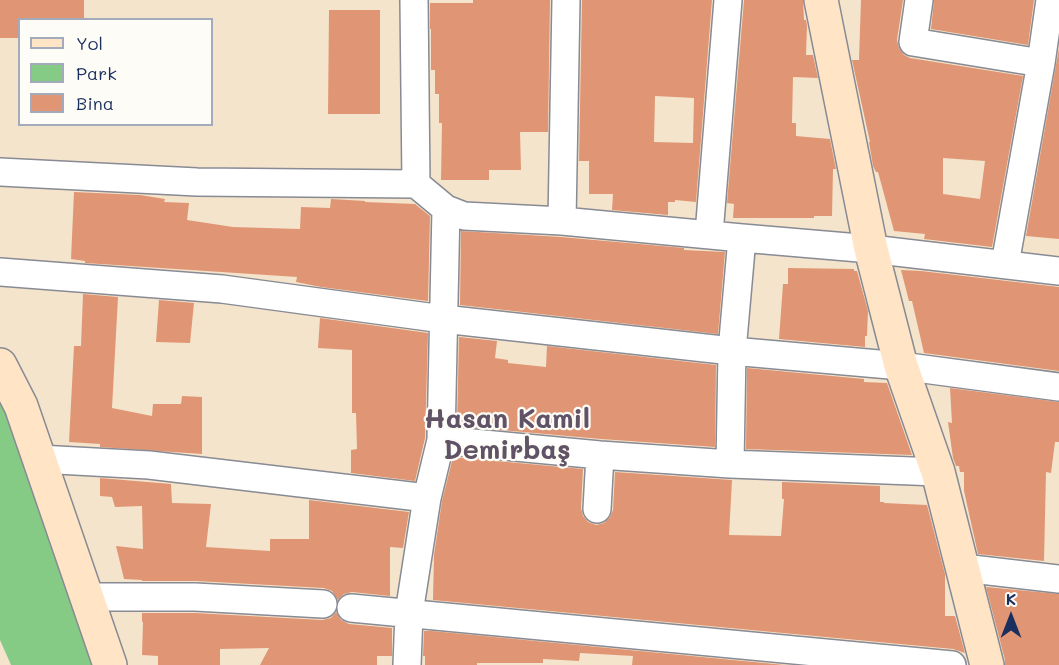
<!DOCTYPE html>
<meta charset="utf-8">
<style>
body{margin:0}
#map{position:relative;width:1059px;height:665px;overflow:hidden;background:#f4e4cb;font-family:Mali,sans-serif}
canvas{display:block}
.legend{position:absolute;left:18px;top:18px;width:195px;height:108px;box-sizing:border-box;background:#fdfcf7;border:2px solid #a3aaba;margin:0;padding:8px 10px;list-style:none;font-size:18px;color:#1b2f5e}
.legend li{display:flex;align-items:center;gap:12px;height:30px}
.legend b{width:30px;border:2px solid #a3aaba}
.north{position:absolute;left:981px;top:587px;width:60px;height:60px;-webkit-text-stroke:4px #fdfcf7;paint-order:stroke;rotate:0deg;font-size:16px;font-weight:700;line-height:24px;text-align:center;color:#1b2f5e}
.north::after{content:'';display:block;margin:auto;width:21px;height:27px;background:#1b2f5e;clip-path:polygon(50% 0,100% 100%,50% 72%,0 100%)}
</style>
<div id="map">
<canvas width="1059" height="665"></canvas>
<ul class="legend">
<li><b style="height:8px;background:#ffe4c6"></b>Yol</li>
<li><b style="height:16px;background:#86cb85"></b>Park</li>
<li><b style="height:16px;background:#e09674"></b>Bina</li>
</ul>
<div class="north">K</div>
</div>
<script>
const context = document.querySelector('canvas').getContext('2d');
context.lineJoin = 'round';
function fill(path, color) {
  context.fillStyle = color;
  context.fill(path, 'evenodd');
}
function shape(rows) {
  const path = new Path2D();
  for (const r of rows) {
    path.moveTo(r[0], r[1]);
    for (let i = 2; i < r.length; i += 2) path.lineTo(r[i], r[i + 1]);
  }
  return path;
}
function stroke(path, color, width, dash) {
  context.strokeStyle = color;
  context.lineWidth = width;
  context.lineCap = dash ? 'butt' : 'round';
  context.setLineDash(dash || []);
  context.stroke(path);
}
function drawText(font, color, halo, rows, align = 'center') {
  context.font = font + ' Mali,sans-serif';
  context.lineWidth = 4.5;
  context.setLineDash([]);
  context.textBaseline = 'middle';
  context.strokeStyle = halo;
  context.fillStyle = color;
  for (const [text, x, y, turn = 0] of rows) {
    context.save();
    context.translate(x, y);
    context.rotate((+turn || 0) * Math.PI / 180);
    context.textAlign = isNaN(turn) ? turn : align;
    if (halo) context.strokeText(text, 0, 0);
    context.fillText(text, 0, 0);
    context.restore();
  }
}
fill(shape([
 [0,372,100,665,11,665,0,640]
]), '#86cb85');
fill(shape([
 [0,0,84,0,84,20,20,20,20,38,0,38],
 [473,0,550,0,548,132,520,132,521,170,489,170,489,180,441,180,442,123,439,123,439,94,435,94,435,70,431,70,431,29,430,29,430,3,473,3],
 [582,0,712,0,696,202,675,200,675,202,668,202,668,215,612,210,613,194,589,194,589,161,579,161],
 [655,96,694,98,693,143,654,142],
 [744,0,803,0,804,20,806,20,807,26,806,55,813,55,818,78,793,77,792,123,796,123,796,136,830,139,836,169,833,169,832,216,814,216,814,218,733,218,734,204,727,203],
 [861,0,903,0,897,40,899,48,904,55,910,58,1023,76,992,247,924,239,925,234,894,231,878,172,876,172,873,166,869,142,870,142,852,60,859,60],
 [943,158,985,161,980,199,943,194],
 [934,0,1034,0,1028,45,931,29],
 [329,10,380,10,380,114,328,114],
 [1059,48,1059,239,1026,236],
 [74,192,140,195,165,199,164,202,189,203,187,220,233,227,300,229,301,207,330,208,331,199,365,201,365,202,415,204,430,216,428,301,321,287,296,282,297,277,85,263,85,261,71,259],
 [461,231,561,237,684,248,684,250,725,252,718,334,460,305],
 [788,268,854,269,854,271,857,271,868,311,867,336,865,336,865,347,779,339,783,284,788,284],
 [901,270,921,271,1059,287,1059,371,924,353,912,301,909,301],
 [83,294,118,297,112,408,152,416,153,404,181,404,182,396,202,397,202,454,100,447,100,444,69,442,74,346,81,346],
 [159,300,194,303,190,343,156,342],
 [320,318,428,333,425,438,415,481,351,473,351,450,357,449,356,413,352,413,352,350,318,348],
 [459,337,497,341,495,358,508,360,508,363,546,367,547,346,716,365,715,447,601,439,457,426],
 [747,368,864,379,864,382,887,383,912,455,746,449],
 [950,388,1059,402,1059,442,1055,442,1051,473,1046,472,1044,561,978,554,964,491,964,472,960,472,959,466,956,466,953,458,948,422,952,423],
 [453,457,583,469,581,508,583,516,588,522,596,525,604,523,610,517,613,510,615,472,732,480,729,535,781,536,784,499,782,499,782,482,880,486,880,502,884,502,884,503,927,505,945,574,945,616,955,616,965,653,953,649,433,600,434,555,442,501],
 [100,478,171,484,172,503,211,504,206,547,270,551,270,539,309,539,309,500,409,512,403,548,390,547,390,596,352,592,344,594,338,600,332,591,324,588,196,581,142,581,142,580,124,579,116,546,143,549,142,506,115,507,112,497,100,496],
 [986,587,1059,594,1059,665,1005,665,1005,660],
 [336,612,341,620,349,624,392,628,392,656,377,656,377,665,260,665,269,648,220,649,220,665,158,665,158,656,142,655,143,622,142,622,142,613,195,613,322,620,331,618],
 [424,631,432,631,785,665,632,665,633,656,580,653,579,661,543,659,543,663,477,663,477,665,425,665,425,656,423,656]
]), '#e09674');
const street = shape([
 [414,0,416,184],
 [919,0,913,42,1041,63],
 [0,172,197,182,416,184,446,209,464,216,562,221,742,238,871,249,1059,271],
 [562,221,566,0],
 [709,234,728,0],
 [1005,264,1041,63,1050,0],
 [0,272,222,289,443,319,732,351,901,366,1059,387],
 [441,440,600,455,730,464,938,472],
 [39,459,149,465,427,498],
 [730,464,732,351,742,238],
 [597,509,600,455],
 [963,568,1059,579],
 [86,597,195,597,323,604],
 [351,608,952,665],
 [407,665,409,613,427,498,441,440,446,209]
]);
const secondary = shape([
 [821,0,871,249,901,366,938,472,987,665],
 [0,365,21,406,110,665]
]);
stroke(street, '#888a94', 30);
stroke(secondary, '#888a94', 36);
stroke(street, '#fff', 27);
stroke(secondary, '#ffe4c6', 33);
drawText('bold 27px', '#605366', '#fdfcf7', [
 ["Hasan Kamil",507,420],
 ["Demirbaş",507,451]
]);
</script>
